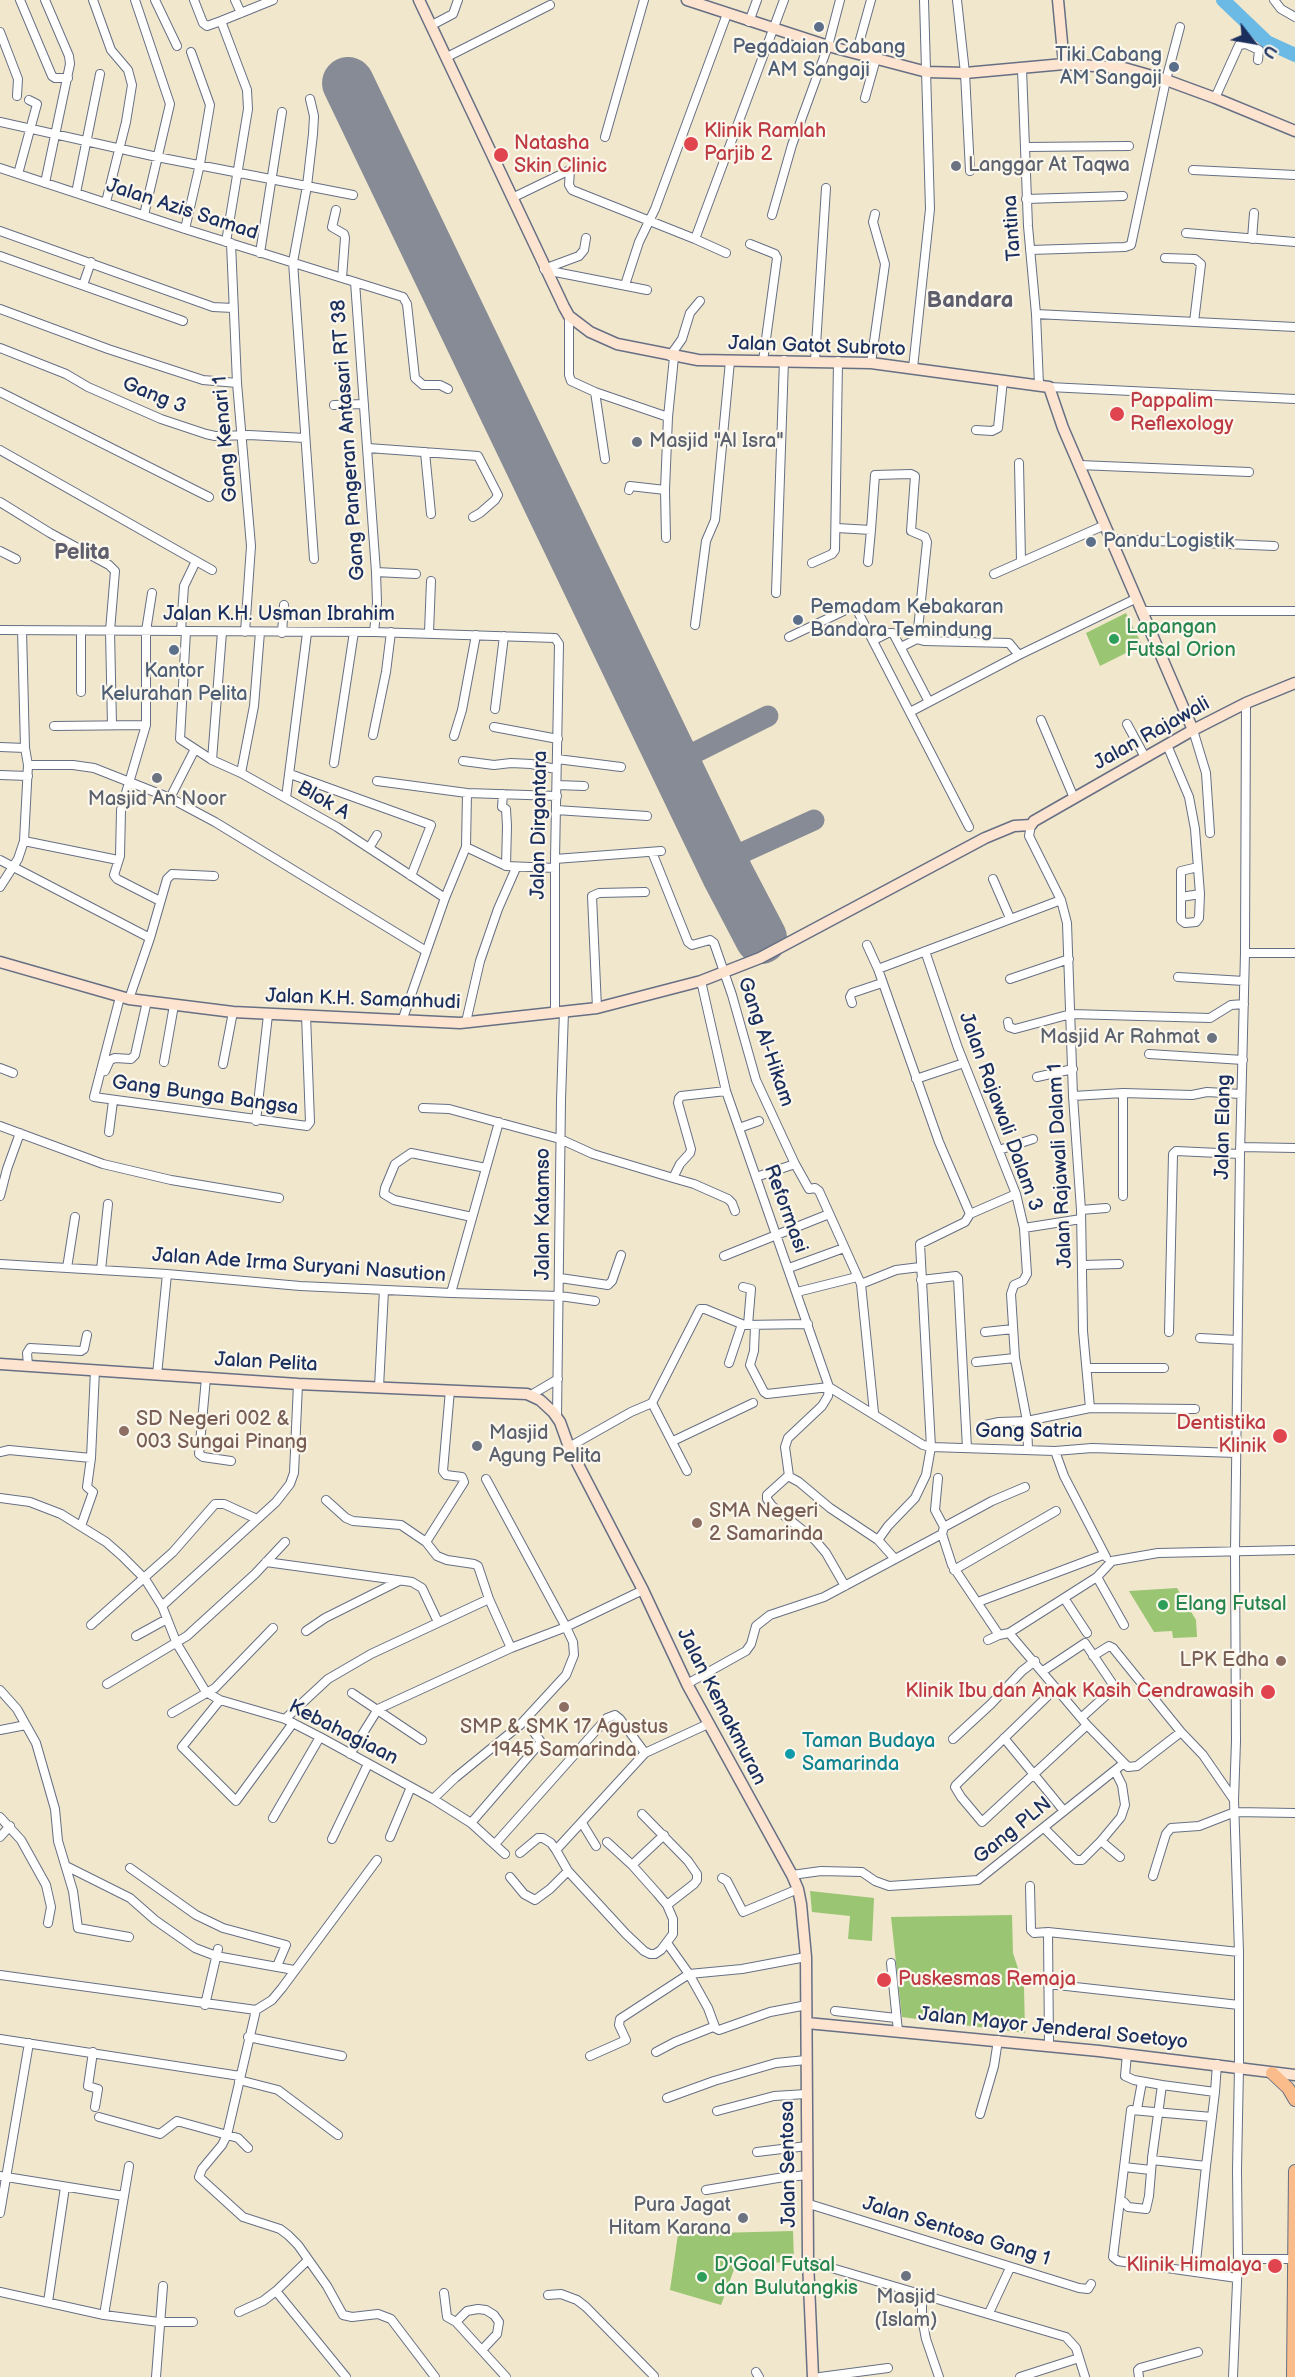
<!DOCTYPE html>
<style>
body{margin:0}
#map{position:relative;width:1295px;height:2377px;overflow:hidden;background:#f1e7cc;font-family:"Balsamiq Sans",sans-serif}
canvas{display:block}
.north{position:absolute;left:1223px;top:12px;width:60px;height:60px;-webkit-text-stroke:4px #fbf7ec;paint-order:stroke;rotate:121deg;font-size:16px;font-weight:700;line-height:24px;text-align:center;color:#1b2f5e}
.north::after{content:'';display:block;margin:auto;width:21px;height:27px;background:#1b2f5e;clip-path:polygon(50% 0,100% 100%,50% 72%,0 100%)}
</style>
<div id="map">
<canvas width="1295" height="2377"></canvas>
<div class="north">U</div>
</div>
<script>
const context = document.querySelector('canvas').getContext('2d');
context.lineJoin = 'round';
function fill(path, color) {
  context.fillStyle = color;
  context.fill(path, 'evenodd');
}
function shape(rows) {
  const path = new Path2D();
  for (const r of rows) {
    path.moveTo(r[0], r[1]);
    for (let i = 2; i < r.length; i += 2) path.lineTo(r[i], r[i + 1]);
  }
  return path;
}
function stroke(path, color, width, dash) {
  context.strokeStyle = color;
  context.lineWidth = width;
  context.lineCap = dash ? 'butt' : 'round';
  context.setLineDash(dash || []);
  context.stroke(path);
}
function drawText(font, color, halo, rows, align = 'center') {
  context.font = font + ' "Balsamiq Sans",sans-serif';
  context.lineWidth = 4.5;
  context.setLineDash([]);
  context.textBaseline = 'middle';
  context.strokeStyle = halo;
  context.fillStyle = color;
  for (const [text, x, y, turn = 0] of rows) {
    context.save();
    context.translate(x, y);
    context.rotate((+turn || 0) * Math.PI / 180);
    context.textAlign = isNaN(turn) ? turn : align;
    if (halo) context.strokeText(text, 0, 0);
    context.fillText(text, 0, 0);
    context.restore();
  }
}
fill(shape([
 [1126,613,1142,645,1100,666,1086,633],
 [1177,1588,1196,1620,1197,1637,1173,1638,1172,1631,1154,1632,1129,1591],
 [810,1891,874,1898,872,1941,848,1939,850,1916,812,1912],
 [1012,1915,1013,1953,1024,1987,1025,2033,902,2017,891,1917],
 [793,2231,794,2262,736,2264,721,2305,670,2290,678,2234]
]), '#9ac572');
stroke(shape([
 [1223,0,1267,42,1295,55]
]), '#6abae5', 14);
stroke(shape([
 [667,748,683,757,690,755],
 [685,784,684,765,690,755,768,716],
 [717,851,722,855,735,856,814,820]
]), '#868b95', 21);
stroke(shape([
 [348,83,728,875,761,938]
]), '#868b95', 52);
const street = shape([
 [20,0,52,76,55,78,68,78],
 [45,0,69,56,70,64,45,183],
 [93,0,111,50,128,70,132,85,126,122,106,202],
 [135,0,170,104,144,215],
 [155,0,177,46],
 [194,0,203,23,207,26,221,21,247,90,248,109,226,242],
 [235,0,241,13],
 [957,0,965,73,970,171],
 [1274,0,1281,9,1295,17],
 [221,21,273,0],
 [749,22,757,0],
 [432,25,453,14,458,0],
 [0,32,18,79,17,96],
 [856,54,871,0],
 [447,57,550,5],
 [1022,69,1028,226,1036,314,1039,385],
 [865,98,876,59],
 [1215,98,1239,45,1246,44,1259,50,1258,60],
 [310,99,314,116,313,134,307,186,293,262,314,559],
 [0,122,157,157,353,195],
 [605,137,644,0],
 [1026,147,1129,146],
 [0,168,185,229,403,297,407,304,415,378,423,385,440,385,448,389],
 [1193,170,1295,175],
 [18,174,37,104,29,100],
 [76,193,100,74],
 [512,198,570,170,569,185,572,190,695,239,784,0],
 [1026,199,1123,196],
 [336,210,332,227,344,234,345,238,342,278],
 [772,215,792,145,828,46,840,0],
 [185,229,200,164,210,105,191,52],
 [0,231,213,307,233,308],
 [1186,233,1295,242],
 [695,239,726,253],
 [1252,239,1254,213],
 [231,243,237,383,251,546,245,632],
 [750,244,775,254,777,258,763,361],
 [1030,250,1125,247,1131,245,1166,80,1180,27],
 [260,253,282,112],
 [0,256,183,321],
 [1165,258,1195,259,1201,264,1194,322],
 [544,269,579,256,584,250,586,238],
 [545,270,647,290],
 [355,282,376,572,377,603,374,632],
 [83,285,91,262],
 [625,285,639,242,655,209,727,14],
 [0,309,108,349,203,380,237,383],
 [1036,314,1295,327],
 [569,316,569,375,571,381,595,392,668,417],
 [0,348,66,374,88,387,161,419,206,434,215,436,249,435,305,438],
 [670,356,682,339,690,313,700,301],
 [815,361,826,188],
 [871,363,885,264,873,222,875,214],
 [913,368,930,209,924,0],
 [1049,387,1295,399],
 [0,392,209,497],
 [595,392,605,459],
 [334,405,364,404],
 [976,430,992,431,998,428,1003,380],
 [368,448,478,456,498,495,495,500,480,513,473,517],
 [0,450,212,570],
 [425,452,431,514],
 [1019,463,1021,561],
 [1079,465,1249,472],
 [629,490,630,486,665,490],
 [0,502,50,533,109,565,115,571,110,631,112,725],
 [837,528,871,530,875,475,911,474,915,476,911,531,925,537,927,542,917,639],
 [666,538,665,490,668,417,674,357],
 [1111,539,1274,546],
 [0,551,16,559],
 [868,562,871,530],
 [812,563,832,554,835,550,838,361],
 [376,572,416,574],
 [994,574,1105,525],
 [152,593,146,631,146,725,121,810,120,856,114,875,117,879,160,901],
 [776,593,784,360],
 [1141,611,1295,611],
 [695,625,706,541,715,520,730,361],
 [0,630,374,632,555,638,559,644,555,859,555,1012],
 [181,631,184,586,196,561],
 [186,631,180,739,212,760,241,773,337,827,445,898],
 [429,632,431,581],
 [282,633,284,605],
 [789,637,850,608,854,608,858,612,969,827],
 [874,640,888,633,893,633,929,702],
 [901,647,917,639,924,641,1009,643,1019,655],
 [81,692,81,632],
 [495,709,504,636],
 [910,712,1019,655,1135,599],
 [1041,720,1074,798],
 [1127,724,1145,757],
 [54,726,146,725],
 [494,727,558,739],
 [1193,730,1206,773,1210,833],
 [373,735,386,672,391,632],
 [454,736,462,710,476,635],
 [1167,745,1189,797,1195,829,1200,894,1199,918,1196,922,1185,923,1181,920,1181,871,1198,867],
 [0,747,25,748],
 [557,759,621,767],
 [212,760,222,632],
 [463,761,494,765,511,763,531,764,556,769],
 [334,763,354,632],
 [28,765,73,765,94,768,170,798,215,822,426,951],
 [241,773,254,706,260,632],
 [290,774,431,825,411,876],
 [0,775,28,776],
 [377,781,467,793,557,796],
 [557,785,584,786],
 [503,794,502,807,506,809,507,826,506,866],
 [170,798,195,749],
 [286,798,307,633],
 [556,810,647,816],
 [1031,825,1029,836,1061,900,1067,923,1073,1096,1081,1210,1083,1331,1090,1408,1195,1409],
 [24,841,118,860],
 [466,847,506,866,555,868],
 [369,848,377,835],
 [652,852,688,942,692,945,710,940,714,943,732,995,756,1080,795,1164,809,1189,815,1188,819,1191,861,1284,874,1413],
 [555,859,661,851],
 [0,860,150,938],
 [993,879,1010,918],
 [0,887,18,859,24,841,28,765,25,748,22,630],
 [1181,897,1200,894],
 [867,945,878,969,939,1142,970,1214],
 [925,951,958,1048,1016,1194,1024,1228,1027,1274,1023,1281,1014,1285,1011,1294,1015,1358,1027,1421,1028,1450],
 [1245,953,1295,953],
 [878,969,1061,900],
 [1178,977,1244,981],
 [1010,979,1069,959],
 [701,981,726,1091,829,1387,767,1394,764,1392,750,1365,754,1351,755,1326],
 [120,997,94,1097,307,1126,310,1122,306,1015],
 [129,999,150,938,167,879,172,874,214,876],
 [852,1003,850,997,852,993,882,983],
 [597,1008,592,896,599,893,645,892],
 [402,1021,445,898,466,847,467,793],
 [466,1022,480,961,498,909,516,868],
 [1008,1022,1009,1027,1015,1029,1071,1014,1210,1018,1231,1005,1244,1004],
 [1149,1054,1243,1060],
 [164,1062,174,1005],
 [223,1064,233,1012],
 [0,1068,13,1073],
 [105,1071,110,1060,115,1058,131,1059,135,1055,147,1001],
 [1037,1077,1073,1069],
 [916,1079,964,1063],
 [1073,1096,1123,1093,1192,1095,1207,1092,1241,1094],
 [423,1108,449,1109,560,1139,593,1154,673,1178,680,1164,690,1153,691,1149,678,1103,679,1098,681,1096,726,1091],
 [256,1121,268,1015],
 [0,1126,103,1164,171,1180,279,1198],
 [739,1128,759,1121],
 [109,1132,113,1101],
 [1240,1147,1295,1148],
 [999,1150,1033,1139],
 [756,1177,795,1164],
 [673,1178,694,1184,728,1199,732,1203,735,1211],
 [0,1196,7,1169,20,1133],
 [1123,1196,1123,1093],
 [1081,1210,1106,1208],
 [472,1217,394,1200,384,1194,385,1188,395,1164,411,1153,486,1168],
 [1024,1228,1081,1219],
 [724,1256,829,1214],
 [0,1264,167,1274,300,1286,451,1293,560,1296,595,1301],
 [1083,1265,1119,1264],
 [67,1268,75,1217],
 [789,1268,844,1248],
 [101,1270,108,1204],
 [560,1278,608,1285,612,1281,621,1255],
 [921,1280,956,1276,958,1278,967,1448],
 [861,1284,896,1270,920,1267],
 [743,1287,751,1289,748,1325],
 [797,1292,857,1277],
 [451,1293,499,1122],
 [985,1332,1013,1329],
 [1169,1332,1173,1154,1176,1151,1240,1154],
 [1200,1338,1237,1340],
 [976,1362,1015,1358],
 [729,1363,742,1324],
 [28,1365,27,1353,30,1348,81,1351,84,1349,87,1335],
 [1087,1368,1164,1368],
 [157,1375,167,1274],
 [206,1378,199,1454,203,1457,231,1461],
 [379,1387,384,1290],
 [531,1395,558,1379],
 [652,1403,687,1471],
 [557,1417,561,1100,564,1011],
 [985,1425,999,1422,1027,1421,1090,1408],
 [673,1441,753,1403],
 [569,1447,631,1412,652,1403,700,1309,705,1309,744,1325,808,1324],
 [1055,1451,1064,1476,1106,1557],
 [0,1452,9,1450,91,1458],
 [789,1476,785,1447,788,1438,822,1406,828,1396,829,1387,923,1445,931,1447,1055,1451,1092,1448,1236,1453],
 [938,1478,935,1510,944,1527,942,1534,952,1565,999,1635,1009,1633,1097,1577,1112,1561],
 [0,1498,30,1502,61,1514,106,1542,122,1556,145,1579,162,1606,177,1644,206,1692,220,1700,285,1719,320,1737,433,1799,471,1823,505,1854],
 [326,1500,346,1518,353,1521,401,1525,426,1542,437,1556,447,1560,474,1564,478,1566,489,1599,511,1648],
 [81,1526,93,1492,87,1487,91,1458,95,1370],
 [944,1527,992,1501,1025,1487],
 [878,1540,888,1526,915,1498,926,1475,931,1447,920,1244,965,1222,970,1214,1016,1194],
 [426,1542,464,1482,462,1477,446,1475,443,1471,450,1390],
 [1112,1561,1158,1553,1295,1550],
 [266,1562,412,1582,422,1588,438,1622],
 [954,1570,1056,1511],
 [1097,1577,1124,1625],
 [845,1586,826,1553,815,1540,772,1506,767,1499,767,1495,788,1476,799,1482,830,1508,878,1540,895,1559],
 [1064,1598,1087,1633],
 [978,1602,1103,1555],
 [162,1606,276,1502,290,1484,294,1473,298,1384],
 [91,1625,173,1552,215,1504,224,1504,257,1519],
 [306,1631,325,1618,399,1581],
 [1009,1633,1087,1725,1128,1767,1137,1766,1181,1732],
 [136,1636,167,1619],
 [988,1640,999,1635],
 [1093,1656,1109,1646,1113,1648,1181,1732,1203,1755,1234,1800],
 [1043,1671,1085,1643,1114,1686,1113,1689,1081,1718],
 [107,1684,187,1636,255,1574,285,1542],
 [687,1684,746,1651,751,1644,756,1626,770,1615,824,1597,942,1534],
 [1056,1688,956,1785,955,1787,961,1797,982,1822,1087,1725],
 [0,1690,17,1709,36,1743,55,1809,58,1841,73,1891,78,1928,129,1937],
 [352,1693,422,1740],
 [220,1700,182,1747,236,1801,293,1723],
 [172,1713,215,1688,273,1628],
 [285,1719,328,1679,371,1654,489,1599],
 [0,1730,26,1725],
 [1004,1738,1064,1811],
 [953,1739,991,1704,1022,1671,1035,1661],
 [350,1754,378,1709,511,1648,566,1627,643,1590],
 [433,1799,455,1778,520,1725,566,1675,574,1655,573,1642,566,1627,486,1479],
 [642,1814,688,1861,697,1874,697,1880,694,1884,667,1905],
 [0,1817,21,1840,46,1885,51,1907,48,1923],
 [273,1818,320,1737],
 [471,1823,541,1742,525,1720],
 [582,1823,596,1846],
 [1044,1828,1076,1860,1082,1860,1101,1841,1120,1857],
 [0,1837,10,1826],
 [390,1837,411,1787],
 [332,1839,368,1764],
 [1101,1841,1121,1817,1125,1805,1122,1785,1115,1771],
 [607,1842,632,1865,657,1893,667,1905,673,1919,673,1934,661,1950,655,1954,650,1954,644,1951,626,1934,568,1871,556,1850,645,1753,708,1724],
 [495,1844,607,1718,615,1715,620,1719,645,1753],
 [520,1853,538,1838,543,1838,551,1843,556,1850],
 [632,1865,664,1835],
 [66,1866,130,1898,155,1920,195,1948,216,1956,294,1970],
 [130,1868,196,1915,223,1928,286,1945,277,1966],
 [792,1875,821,1871,862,1872,875,1881,889,1886,978,1880,1124,1763],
 [1153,1876,1166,1834,1171,1828,1199,1826,1235,1812,1295,1813],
 [510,1877,524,1894,535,1900,550,1889,568,1871],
 [722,1878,727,1881,743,1912,798,1889],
 [1030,1886,1031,1930,1034,1933,1048,1932,1049,2046],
 [1048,1932,1239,1952],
 [667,1943,689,1974,708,2008,715,2027],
 [891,1963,898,2031],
 [0,1975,256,2010,272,2000,282,1988,377,1860],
 [1048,1984,1239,2005],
 [205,2005,218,1949],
 [256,2010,227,2135,222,2145,202,2169,199,2177,243,2217,280,2229,288,2235,298,2245,327,2286,343,2315,352,2317,378,2314,391,2319,435,2377],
 [835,2011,896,2018],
 [248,2037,342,2056],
 [0,2039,240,2076],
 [93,2052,88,2086,98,2089,95,2107],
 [656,2052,675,2042,713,2027,719,2030,770,2012,807,2005],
 [1127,2054,1125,2076,1134,2080,1162,2085],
 [590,2056,626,2040,619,2025,620,2019,689,1974,742,1969,806,1957],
 [239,2080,278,2090,338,2135],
 [667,2098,714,2081,776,2063,806,2060],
 [1137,2109,1142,2082],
 [717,2111,774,2096,806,2094],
 [980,2114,994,2066,998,2040],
 [99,2117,160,2134,177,2121,238,2138,248,2148],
 [1212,2117,1131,2110,1113,2257,1118,2261,1237,2278],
 [757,2152,807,2146],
 [1206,2166,1215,2092],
 [1124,2167,1151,2170],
 [0,2176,124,2196,129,2166],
 [706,2190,778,2178,808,2175],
 [1120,2201,1124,2202,1128,2207,1146,2209,1149,2196,1152,2160],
 [809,2204,1079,2288,1088,2289,1091,2284],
 [0,2213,29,2043],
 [1238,2259,1294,2259],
 [808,2261,1066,2337,1076,2348,1085,2377],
 [1195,2271,1206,2166,1152,2160,1152,2158,1162,2085,1215,2092,1217,2064],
 [276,2291,308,2260],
 [0,2292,104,2315,159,2322,193,2322],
 [444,2293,447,2317,456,2322,506,2377],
 [922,2293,922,2318,926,2339,939,2377],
 [548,2295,561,2294,577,2300,586,2307,654,2376],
 [48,2302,65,2187],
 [239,2312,263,2301,276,2291,346,2377],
 [989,2313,1010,2268],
 [104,2315,124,2196],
 [456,2322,467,2311,478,2309,486,2310,494,2315,499,2322,497,2334,482,2350],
 [756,2372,759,2377],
 [156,2377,163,2286],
 [820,2377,888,2368],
 [1020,2377,1079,2358],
 [1139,2377,1138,2370,1140,2368,1198,2352],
 [1233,2377,1238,2259,1237,2170,1239,2067,1239,1952,1234,1800,1236,1741,1235,1552,1240,1154,1245,953,1246,703]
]);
const secondary = shape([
 [419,0,564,307,569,316,590,332,617,344,698,360,871,363,1049,387,1063,428,1193,730],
 [687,0,828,46,927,72,965,73,1064,64,1124,68,1166,80,1215,98,1295,131],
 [1058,0,1064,64],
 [0,962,129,999,233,1012,460,1023,597,1008,701,981,760,958,985,838,1014,826,1031,825,1034,821,1193,730,1246,703,1295,683],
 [0,1364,298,1384,527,1394,540,1400,553,1412,560,1422,569,1447,643,1590,687,1684,792,1875,798,1889,801,1904,806,1957,808,2261,813,2377],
 [807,2023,1099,2051,1295,2075]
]);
const primary = shape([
 [1272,2073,1288,2088,1295,2100],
 [1293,2377,1295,2171]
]);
stroke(street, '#666f84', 10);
stroke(secondary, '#666f84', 13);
stroke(primary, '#666f84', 14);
stroke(street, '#fff', 8);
stroke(secondary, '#fde4d0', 10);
stroke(primary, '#f9bc8a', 12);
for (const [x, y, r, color] of [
 [819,27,6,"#5c6f8a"],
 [1174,67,6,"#5c6f8a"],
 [691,144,8,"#e0444e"],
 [501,155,8,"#e0444e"],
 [956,166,6,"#6b7280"],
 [1117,414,8,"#e0444e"],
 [637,442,6,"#6b7280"],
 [1091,542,6,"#5c6f8a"],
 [798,620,6,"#5c6f8a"],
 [1114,639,6,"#2e9e5b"],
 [174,650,6,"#5c6f8a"],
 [157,778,6,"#6b7280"],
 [1212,1038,6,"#6b7280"],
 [124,1431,6,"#8d6e63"],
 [1280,1436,8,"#e0444e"],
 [477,1446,6,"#6b7280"],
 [697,1523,6,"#8d6e63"],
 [1163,1605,6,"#2e9e5b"],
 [1281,1661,6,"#8d6e63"],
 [1268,1692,8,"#e0444e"],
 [564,1707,6,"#8d6e63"],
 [790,1754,6,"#0f9aa8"],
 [884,1980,8,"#e0444e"],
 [743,2218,6,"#6b7280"],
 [1275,2266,8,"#e0444e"],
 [906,2276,6,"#6b7280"],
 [702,2277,6,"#2e9e5b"]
]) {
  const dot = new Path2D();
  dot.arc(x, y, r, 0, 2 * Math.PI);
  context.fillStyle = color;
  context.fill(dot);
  stroke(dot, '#fbf7ec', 2);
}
drawText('20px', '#4e5e75', '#fbf7ec', [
 ["Pegadaian Cabang",819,48],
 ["AM Sangaji",819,71],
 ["Tiki Cabang",1162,56,"right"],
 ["AM Sangaji",1162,79,"right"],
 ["Pandu Logistik",1103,542,"left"],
 ["Pemadam Kebakaran",810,608,"left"],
 ["Bandara Temindung",810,631,"left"],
 ["Kantor",174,672],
 ["Kelurahan Pelita",174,695]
]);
drawText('20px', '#be3a42', '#fbf7ec', [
 ["Klinik Ramlah",704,132],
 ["Parjib 2",704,155],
 ["Natasha",514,144],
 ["Skin Clinic",514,167],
 ["Pappalim",1130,402],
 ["Reflexology",1130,425],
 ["Dentistika",1266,1424,"right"],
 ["Klinik",1266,1447,"right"],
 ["Klinik Ibu dan Anak Kasih Cendrawasih",1254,1692,"right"],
 ["Puskesmas Remaja",898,1980],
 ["Klinik Himalaya",1262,2266,"right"]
], 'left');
drawText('20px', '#5b616d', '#fbf7ec', [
 ["Langgar At Taqwa",968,166],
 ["Masjid \"Al Isra\"",649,442],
 ["Masjid An Noor",157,800,"center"],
 ["Masjid Ar Rahmat",1200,1038,"right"],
 ["Masjid",489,1434],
 ["Agung Pelita",489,1457],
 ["Pura Jagat",731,2206,"right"],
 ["Hitam Karana",731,2229,"right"],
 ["Masjid",906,2298,"center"],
 ["(Islam)",906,2321,"center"]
], 'left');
drawText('20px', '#1b2f5e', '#fbf7ec', [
 ["Jalan Azis Samad",182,210,18],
 ["Tantina",1013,228,-94],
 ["Jalan Gatot Subroto",817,347,2],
 ["Gang 3",154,396,22],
 ["Gang Kenari 1",226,439,-95],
 ["Gang Pangeran Antasari RT 38",349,440,-94],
 ["Jalan K.H. Usman Ibrahim",279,615],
 ["Jalan Rajawali",1152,734,-29],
 ["Blok A",323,801,30],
 ["Jalan Dirgantara",540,825,-89],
 ["Jalan K.H. Samanhudi",363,1000,2],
 ["Gang Al-Hikam",765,1042,71],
 ["Gang Bunga Bangsa",205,1096,8],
 ["Jalan Rajawali Dalam 3",1000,1112,70],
 ["Jalan Elang",1224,1127,-89],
 ["Jalan Rajawali Dalam 1",1061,1166,-93],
 ["Reformasi",785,1209,70],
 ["Jalan Katamso",544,1214,-90],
 ["Jalan Ade Irma Suryani Nasution",299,1266,4],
 ["Jalan Pelita",266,1363,3],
 ["Gang Satria",1029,1432],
 ["Jalan Kemakmuran",721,1707,63],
 ["Kebahagiaan",343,1733,27],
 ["Gang PLN",1013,1831,-39],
 ["Jalan Mayor Jenderal Soetoyo",1053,2029,6],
 ["Jalan Sentosa",789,2164,-91],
 ["Jalan Sentosa Gang 1",956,2232,17]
]);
drawText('20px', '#27864d', '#fbf7ec', [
 ["Lapangan",1126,628],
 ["Futsal Orion",1126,651],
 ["Elang Futsal",1175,1605],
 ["D'Goal Futsal",714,2266],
 ["dan Bulutangkis",714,2289]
], 'left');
drawText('20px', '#785e54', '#fbf7ec', [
 ["SD Negeri 002 &",136,1420],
 ["003 Sungai Pinang",136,1443],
 ["SMA Negeri",709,1512],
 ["2 Samarinda",709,1535],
 ["LPK Edha",1269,1661,"right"],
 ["SMP & SMK 17 Agustus",564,1728,"center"],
 ["1945 Samarinda",564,1751,"center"]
], 'left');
drawText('20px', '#0d838f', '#fbf7ec', [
 ["Taman Budaya",802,1742],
 ["Samarinda",802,1765]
], 'left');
drawText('bold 22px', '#5e5e6d', '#fbf7ec', [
 ["Bandara",970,301],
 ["Pelita",82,553]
]);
</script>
